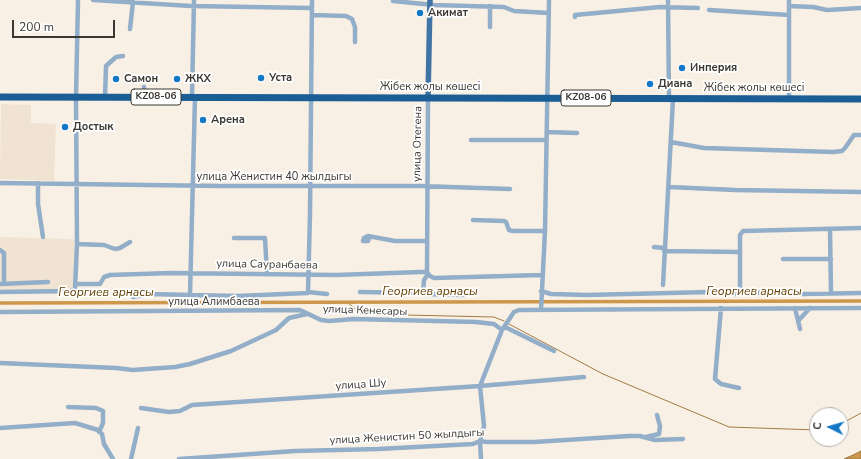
<!DOCTYPE html>
<meta charset="utf-8">
<style>
body{margin:0}
#map{position:relative;width:861px;height:459px;overflow:hidden;background:#f9f0e5;font-family:"Nunito Sans",sans-serif}
canvas{display:block}
.north{position:absolute;left:809px;top:407px;width:40px;height:40px;box-sizing:border-box;background:#fff;border:1px solid #b1afad;border-radius:50%;rotate:275deg;font-size:11px;font-weight:700;line-height:16px;text-align:center;color:#3b3833}
.north::after{content:'';display:block;margin:auto;width:14px;height:18px;background:#1578c4;clip-path:polygon(50% 0,100% 100%,50% 72%,0 100%)}
.scale{position:absolute;left:12px;top:20px;width:103px;height:18px;box-sizing:border-box;border:2px solid #3b3833;border-top:0;padding-left:5px;font-size:12px;line-height:14px;white-space:nowrap;color:#3b3833;-webkit-text-stroke:3px #fff;paint-order:stroke}
</style>
<div id="map">
<canvas width="861" height="459"></canvas>
<div class="north">С</div>
<div class="scale">200 m</div>
</div>
<script>
const context = document.querySelector('canvas').getContext('2d');
context.lineJoin = 'round';
function fill(path, color) {
  context.fillStyle = color;
  context.fill(path, 'evenodd');
}
function shape(rows) {
  const path = new Path2D();
  for (const r of rows) {
    path.moveTo(r[0], r[1]);
    for (let i = 2; i < r.length; i += 2) path.lineTo(r[i], r[i + 1]);
  }
  return path;
}
function stroke(path, color, width, dash) {
  context.strokeStyle = color;
  context.lineWidth = width;
  context.lineCap = dash ? 'butt' : 'round';
  context.setLineDash(dash || []);
  context.stroke(path);
}
function drawText(font, color, halo, rows, align = 'center') {
  context.font = font + ' "Nunito Sans",sans-serif';
  context.lineWidth = 3.5;
  context.setLineDash([]);
  context.textBaseline = 'middle';
  context.strokeStyle = halo;
  context.fillStyle = color;
  for (const [text, x, y, turn = 0] of rows) {
    context.save();
    context.translate(x, y);
    context.rotate((+turn || 0) * Math.PI / 180);
    context.textAlign = isNaN(turn) ? turn : align;
    if (halo) context.strokeText(text, 0, 0);
    context.fillText(text, 0, 0);
    context.restore();
  }
}
fill(shape([
 [658,81,664,81,665,89,656,89],
 [1,104,31,105,31,123,56,124,54,181,0,179],
 [0,237,73,239,76,241,74,295,0,292]
]), '#f0e3d2');
const water = shape([
 [861,451,861,459,844,459,853,455,861,451]
]);
fill(water, '#cd974c');
stroke(water, '#a17a44', 1);
stroke(shape([
 [347,302,361,314,494,317,504,321],
 [509,324,603,374,729,427,817,430],
 [841,424,861,413]
]), '#a17a44', 1);
stroke(shape([
 [0,303,861,301]
]), '#cd974c', 3.5);
stroke(shape([
 [93,0,191,6,311,8],
 [312,0,310,214,308,292,327,294],
 [668,0,669,99],
 [393,1,434,5,504,7,514,11,549,13],
 [789,6,813,7,827,10,861,8],
 [709,10,789,15],
 [312,15,346,16,352,19,355,27,355,42],
 [575,17,575,15,660,7,698,8],
 [490,27,490,6],
 [130,29,133,2],
 [105,97,106,66,116,57,123,56],
 [192,97,194,0],
 [144,98,144,87],
 [789,99,789,0],
 [547,132,577,133],
 [471,140,546,140],
 [671,142,704,148,833,152,842,151,845,148,854,135,861,135],
 [0,183,221,186,420,186,510,189],
 [38,183,38,204,43,237],
 [669,187,735,190,861,192],
 [473,220,504,221,506,222,509,230,513,231,545,231],
 [830,229,831,293],
 [370,237,368,241,363,241,364,238,368,236,395,241,427,241],
 [234,238,265,238,267,274],
 [77,244,104,245,115,249,120,248,130,242],
 [654,247,664,248],
 [0,250,4,253,4,283],
 [664,251,740,252],
 [783,259,831,259],
 [427,272,428,98],
 [428,274,424,280,423,294,463,295],
 [0,284,48,282],
 [76,284,100,284,104,277,110,275,171,273,336,275,421,272,427,272,430,276,434,278,542,275],
 [663,285,673,99],
 [541,291,551,294,587,295,710,292,735,294,769,292,803,294,861,293],
 [0,292,71,291,75,289,77,244,76,97,78,0],
 [360,292,422,293],
 [740,294,740,235,743,231,861,228],
 [190,295,195,97],
 [133,297,147,294,237,296,308,293],
 [721,308,715,379,721,384,739,388],
 [795,308,800,329],
 [541,310,545,231,549,0],
 [0,312,300,310,321,320,329,321,354,319,476,322,494,324,502,330],
 [798,321,810,308],
 [505,327,554,351],
 [0,363,116,368,133,370,175,367,190,364,231,351,276,330,289,318,307,314],
 [68,407,96,408,103,411,103,423,99,432],
 [141,408,169,412,180,411,192,405,480,386,584,377],
 [0,428,75,423,98,430,102,434,104,444,113,459],
 [646,437,659,434,660,426,657,415],
 [131,459,138,428],
 [179,459,295,451,378,449,473,444,480,441,486,442,534,442,629,436,640,436,655,440,683,439],
 [481,459,480,441,484,426,480,386,502,330,514,312,519,310,861,308]
]), '#92aec9', 4.5);
stroke(shape([
 [428,98,430,0]
]), '#3f74a5', 5.5);
stroke(shape([
 [0,97,861,99]
]), '#1b5e96', 7);
for (const [x, y, r, color] of [
 [420,13,4,"#1578c4"],
 [682,68,4,"#1578c4"],
 [261,78,4,"#1578c4"],
 [116,79,4,"#1578c4"],
 [177,79,4,"#1578c4"],
 [650,84,4,"#1578c4"],
 [203,120,4,"#1578c4"],
 [65,127,4,"#1578c4"]
]) {
  const dot = new Path2D();
  dot.arc(x, y, r, 0, 2 * Math.PI);
  context.fillStyle = color;
  context.fill(dot);
  stroke(dot, '#fff', 1.5);
}
for (const [x, y, w] of [
 [156,97,50],
 [586,98,50]
]) {
  const box = new Path2D();
  box.roundRect(x - w / 2, y - 8, w, 16, 3);
  context.fillStyle = '#fff';
  context.fill(box);
  stroke(box, '#3b3833', 1);
}
drawText('bold 10px', '#3b3833', null, [
 ["KZ08-06",156,97],
 ["KZ08-06",586,98]
]);
drawText('bold 11px', '#3b3833', '#fff', [
 ["Акимат",428,13],
 ["Инперия",690,68],
 ["Уста",269,78],
 ["Самон",124,79],
 ["ЖКХ",185,79],
 ["Диана",658,84],
 ["Арена",211,120],
 ["Достык",73,127]
], 'left');
drawText('11px', '#3b3833', '#fff', [
 ["Жібек жолы көшесі",430,87],
 ["Жібек жолы көшесі",754,88],
 ["улица Отегена",418,144,-89],
 ["улица Женистин 40 жылдыгы",274,177],
 ["улица Сауранбаева",267,265,1],
 ["улица Алимбаева",214,302],
 ["улица Кенесары",365,311,2],
 ["улица Шу",361,385,-4],
 ["улица Женистин 50 жылдыгы",407,437,-3]
]);
drawText('italic 12px', '#623e00', '#fff', [
 ["Георгиев арнасы",430,292],
 ["Георгиев арнасы",754,292],
 ["Георгиев арнасы",106,293]
]);
</script>
